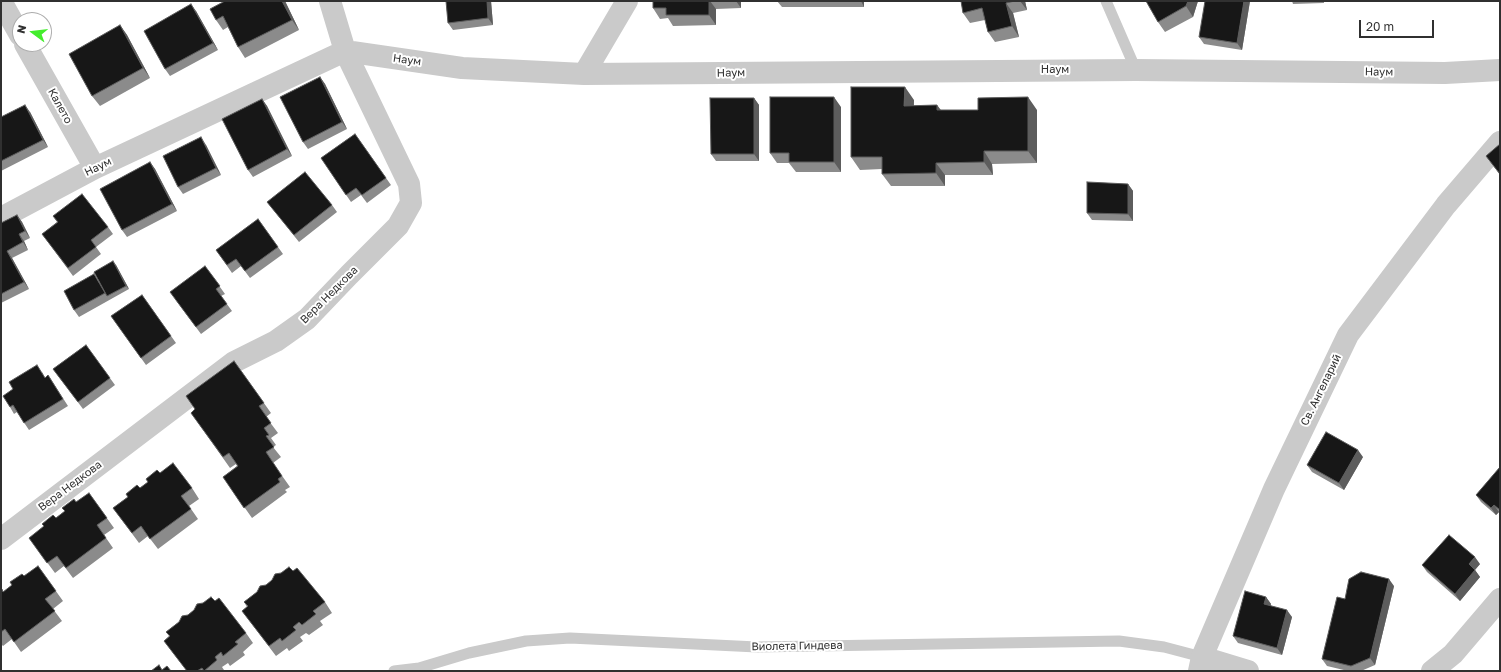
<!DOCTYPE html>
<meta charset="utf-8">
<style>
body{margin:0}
#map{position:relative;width:1501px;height:672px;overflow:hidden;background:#fff;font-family:"Golos Text",sans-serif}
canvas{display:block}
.frame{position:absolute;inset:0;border:2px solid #303030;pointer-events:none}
.north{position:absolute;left:12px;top:12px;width:40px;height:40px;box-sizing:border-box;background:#fff;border:1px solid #acacac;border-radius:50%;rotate:285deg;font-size:11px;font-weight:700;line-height:16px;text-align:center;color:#303030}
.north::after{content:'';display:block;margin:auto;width:14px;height:18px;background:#44ed2d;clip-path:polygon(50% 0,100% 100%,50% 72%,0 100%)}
.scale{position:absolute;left:1359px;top:20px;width:75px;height:18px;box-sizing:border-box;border:2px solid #303030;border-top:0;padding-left:5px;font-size:12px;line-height:14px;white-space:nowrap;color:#303030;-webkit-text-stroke:3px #fff;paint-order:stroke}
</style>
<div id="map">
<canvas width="1501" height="672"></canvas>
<div class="frame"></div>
<div class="north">N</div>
<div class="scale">20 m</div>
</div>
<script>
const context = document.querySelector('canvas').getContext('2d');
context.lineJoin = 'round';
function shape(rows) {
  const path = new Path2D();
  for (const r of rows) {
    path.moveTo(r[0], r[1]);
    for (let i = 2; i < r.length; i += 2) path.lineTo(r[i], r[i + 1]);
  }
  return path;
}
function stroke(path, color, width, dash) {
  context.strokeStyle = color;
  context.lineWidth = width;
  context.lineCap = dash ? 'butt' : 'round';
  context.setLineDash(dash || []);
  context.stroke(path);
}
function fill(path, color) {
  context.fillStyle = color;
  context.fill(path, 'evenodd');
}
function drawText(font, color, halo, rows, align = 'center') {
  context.font = font + ' "Golos Text",sans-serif';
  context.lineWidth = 4;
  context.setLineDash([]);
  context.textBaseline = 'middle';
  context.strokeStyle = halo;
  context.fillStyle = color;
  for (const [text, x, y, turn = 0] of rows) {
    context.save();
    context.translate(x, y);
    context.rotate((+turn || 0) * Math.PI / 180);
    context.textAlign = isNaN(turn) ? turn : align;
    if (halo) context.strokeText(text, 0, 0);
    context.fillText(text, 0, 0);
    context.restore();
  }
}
stroke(shape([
 [1106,1,1136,70],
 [394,671,419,668,469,653,526,641,570,638,757,647,1119,641,1164,647,1202,657]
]), '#cacaca', 11);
stroke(shape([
 [1,1,20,35],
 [25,44,95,168],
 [584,74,627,1],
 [1,218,95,168,345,51,462,68,584,74,1136,70,1445,73,1500,70],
 [1,539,234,362,276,341,307,319,349,275,398,226,411,203,409,184,345,51,330,1],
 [1202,657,1248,671],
 [1199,671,1202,657,1274,489,1348,335,1446,205,1500,142],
 [1432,671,1453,654,1500,599]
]), '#cacaca', 22);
fill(shape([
 [225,1,285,1,299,30,245,58,238,47,228,27,223,30,216,20],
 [446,1,491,1,493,25,453,30,448,23],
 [653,1,741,1,741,8,716,9,716,25,673,26,668,18,660,19,653,8],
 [777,1,864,1,864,7,782,7],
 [961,1,1025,1,1027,10,1013,13,1019,37,995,42,988,32,985,20,970,23,963,13],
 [1146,1,1198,1,1193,17,1165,32,1158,22],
 [1250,1,1242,50,1204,44,1199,37],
 [1292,1,1324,1,1324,3,1293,4],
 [196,11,218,50,170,76,165,69],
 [120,25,127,35,150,78,100,106,92,96],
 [320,77,325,84,347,129,308,149,303,142],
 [754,98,759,105,759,161,716,161,711,154],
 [262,99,267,106,292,156,253,177,248,170],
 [914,100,914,106,937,105,941,110,1037,110,1037,163,992,164,993,175,945,175,945,186,891,186,882,174,882,169,860,170,851,157],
 [841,107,841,172,796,172,789,163,777,163,770,153],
 [30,112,48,147,1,171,1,117],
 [355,134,391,185,367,203,361,195,351,202,321,158],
 [1500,144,1500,175,1486,156],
 [206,145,221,175,183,194,178,187],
 [150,162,155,169,177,211,127,237,122,230],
 [1128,184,1133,191,1133,221,1092,220,1087,213],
 [267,202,332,205,337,212,299,242],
 [17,215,22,222,30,238,24,241,28,250,12,258,29,289,1,303,1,223],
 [53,216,108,227,113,234,96,247,101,254,73,276,42,234,57,222],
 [258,219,283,254,250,278,241,266,232,273,216,250],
 [116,265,129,289,79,317,74,310],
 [205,266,225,294,221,296,232,311,201,334,175,299],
 [142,295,176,343,146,365,111,316],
 [86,345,115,385,83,409,53,369],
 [234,361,271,413,266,417,278,433,271,438,276,445,273,447,281,457,273,463,290,487,285,490,287,492,252,518,223,477,237,466,236,464,230,468,191,413,195,409],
 [42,372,45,378,48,375,68,406,29,430,17,412,14,414,10,407],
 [1363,457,1344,490,1312,472,1307,465],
 [1500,467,1500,513,1499,512,1496,515,1481,502,1476,495],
 [160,473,192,488,199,499,189,506,198,519,158,549,148,536,139,543,113,508],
 [89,493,114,528,104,535,113,548,73,578,64,566,55,573,29,538],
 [1480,564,1475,570,1480,577,1460,601,1427,572,1422,565],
 [38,566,63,601,53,609,62,621,21,652,12,639,3,646,1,644,1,590,3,592],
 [293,571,325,602,332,613,320,621,323,625,309,635,306,633,300,637,303,641,289,651,287,648,276,656,242,611,247,607,244,602,266,585],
 [1394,586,1375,665,1361,671,1348,671,1327,666,1322,659,1345,599],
 [1266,597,1271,604,1270,605,1292,617,1282,655,1238,643,1233,636],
 [215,601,246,633,253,643,243,652,245,655,230,666,228,663,222,667,224,670,224,671,187,671,164,641,169,636,166,632,194,610]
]), '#8b8b8b');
fill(shape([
 [282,1,285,1,299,30,292,20],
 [487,1,491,1,493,25,488,18],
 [709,1,710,1,716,9,716,25,709,15],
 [736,1,741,1,741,8],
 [861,1,864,1,864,7],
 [1020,1,1025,1,1027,10],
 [1188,1,1198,1,1193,17,1186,6],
 [1244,1,1250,1,1242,50,1237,43],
 [1006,3,1013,13,1019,37,1012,26],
 [191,4,196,11,218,50,213,43],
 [120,25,127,35,150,78,143,68],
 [320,77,325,84,347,129,342,122],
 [905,87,914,100,913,118,904,106],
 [834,97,841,107,841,172,834,162],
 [1028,97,1037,110,1037,163,1028,151],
 [754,98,759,105,759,161,754,154],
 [262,99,267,106,292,156,287,149],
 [25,105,30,112,48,147,43,140],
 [937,105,946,118,937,110],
 [201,137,206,145,221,175,216,168],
 [984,151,992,164,993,175,984,162],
 [150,162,155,169,177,211,172,204],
 [936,163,945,175,945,186,936,173],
 [1128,184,1133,191,1133,221,1128,214],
 [17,215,22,222,30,238,25,231],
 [19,234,24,241,28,250,23,242],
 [7,251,12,258,29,289,24,282],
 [113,261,116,265,129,289,126,286],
 [1358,450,1363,457,1344,490,1339,483],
 [1494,505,1499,512,1496,515,1491,508],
 [1475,557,1480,564,1474,571,1469,564],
 [1475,570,1480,577,1460,601,1455,594],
 [1389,579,1394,586,1375,665,1370,658],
 [1266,597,1271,604,1269,611,1264,604],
 [1287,610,1292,617,1282,655,1277,648]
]), '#5d5d5d');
const building = shape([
 [225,1,282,1,292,20,238,47,223,16,216,20,210,9,225,1],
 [446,1,487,1,488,18,448,23,446,1],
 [653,1,709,1,709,15,666,15,666,8,653,8,653,1],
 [961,1,1015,1,1006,3,1012,26,988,32,982,8,963,13,961,1],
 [1146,1,1188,1,1186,6,1158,22,1146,1],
 [1205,1,1244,1,1237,43,1199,37,1205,1],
 [191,4,213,43,165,69,144,31,191,4],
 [120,25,143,68,92,96,69,54,120,25],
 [320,77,342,122,303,142,280,97,320,77],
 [851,87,905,87,904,106,937,105,937,110,978,110,978,98,1028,97,1028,151,984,151,984,162,936,163,936,173,882,174,882,157,851,157,851,87],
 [770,97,834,97,834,162,789,162,789,153,770,153,770,97],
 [710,98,754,98,754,154,711,154,710,98],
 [262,99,287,149,248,170,222,119,262,99],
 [25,105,43,140,1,161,1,117,25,105],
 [355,134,386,178,362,195,356,188,346,195,321,158,355,134],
 [201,137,216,168,178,187,163,156,201,137],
 [1500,144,1500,174,1486,156,1500,144],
 [150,162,172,204,122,230,100,189,150,162],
 [305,172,332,205,294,235,267,202,305,172],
 [1087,182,1128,184,1128,214,1087,213,1087,182],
 [82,194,108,227,91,240,96,247,68,268,42,234,58,222,53,216,82,194],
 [17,215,25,231,19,234,23,242,7,251,24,282,1,294,1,223,17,215],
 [258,219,278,247,245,271,236,259,227,265,216,250,258,219],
 [113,261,126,286,107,296,94,272,113,261],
 [205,266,220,286,216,289,227,304,196,327,170,292,205,266],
 [94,274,105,293,74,310,64,291,94,274],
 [142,295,171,336,141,358,111,316,142,295],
 [86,345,110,378,78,402,53,369,86,345],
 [234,361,264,403,259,406,271,423,264,428,269,435,266,436,274,447,266,452,282,476,278,479,280,482,244,508,223,477,238,466,229,453,223,457,191,413,195,409,186,396,234,361],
 [37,365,45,378,48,375,63,399,24,423,13,405,10,407,3,396,13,389,9,382,37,365],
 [1326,432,1358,450,1339,483,1307,465,1326,432],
 [173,463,192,488,181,496,191,509,150,539,141,526,132,533,113,508,128,497,126,494,137,485,140,488,148,482,146,479,157,470,160,473,173,463],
 [1500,467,1500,510,1494,505,1491,508,1476,495,1500,467],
 [89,493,107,518,97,525,106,538,66,568,57,556,47,563,29,538,44,526,42,524,53,515,56,518,65,511,62,508,74,499,76,502,89,493],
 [1449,535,1475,557,1469,564,1475,570,1455,594,1422,565,1449,535],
 [38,566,56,591,45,599,55,611,14,642,5,629,1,632,1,590,2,589,3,592,12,585,10,582,22,574,24,576,38,566],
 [289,567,293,571,297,568,325,602,313,611,316,614,302,625,299,622,293,627,296,630,282,641,280,638,269,646,242,611,248,606,244,602,257,592,260,586,266,585,272,580,275,574,281,573,289,567],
 [1361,572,1389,579,1370,658,1351,666,1322,659,1337,597,1345,599,1349,579,1361,572],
 [1245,591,1266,597,1264,604,1287,610,1277,648,1233,636,1245,591],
 [211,597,215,601,219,598,246,633,235,642,238,644,223,656,221,652,215,657,217,660,204,671,202,668,197,671,187,671,164,641,170,636,166,632,179,622,182,616,188,615,194,610,197,604,203,603,211,597],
 [159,665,162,670,167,666,171,671,151,671,159,665]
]);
fill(building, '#171717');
stroke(building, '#5d5d5d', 1);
drawText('11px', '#303030', '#fff', [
 ["Наум",407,60,8],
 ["Наум",1055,70],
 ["Наум",1379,72,1],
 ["Наум",731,73,-1],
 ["Калето",60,106,61],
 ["Наум",98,167,-26],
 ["Вера Недкова",329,295,-45],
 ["Св. Ангеларий",1321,390,-64],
 ["Вера Недкова",70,486,-37],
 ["Виолета Гиндева",797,646,-1]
]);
</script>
